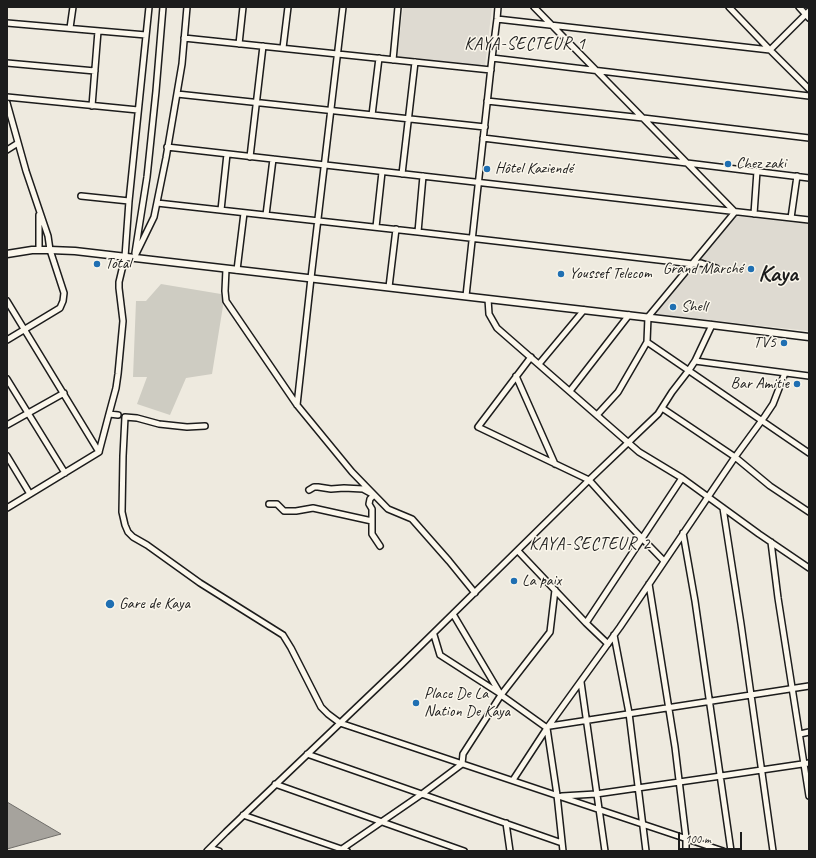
<!DOCTYPE html>
<meta charset="utf-8">
<style>
body{margin:0}
#map{position:relative;width:816px;height:858px;overflow:hidden;background:#eeeadf;font-family:Caveat,sans-serif}
canvas{display:block}
.frame{position:absolute;inset:0;border:8px solid #1c1c1c;pointer-events:none}
.scale{position:absolute;left:678px;top:832px;width:64px;height:18px;box-sizing:border-box;border:2px solid #1c1c1c;border-top:0;padding-left:5px;font-size:12px;line-height:14px;white-space:nowrap;color:#1c1c1c;-webkit-text-stroke:3px #fbf7ec;paint-order:stroke}
</style>
<div id="map">
<canvas width="816" height="858"></canvas>
<div class="frame"></div>
<div class="scale">100 m</div>
</div>
<script>
const context = document.querySelector('canvas').getContext('2d');
context.lineJoin = 'round';
function fill(path, color) {
  context.fillStyle = color;
  context.fill(path, 'evenodd');
}
function shape(rows) {
  const path = new Path2D();
  for (const r of rows) {
    path.moveTo(r[0], r[1]);
    for (let i = 2; i < r.length; i += 2) path.lineTo(r[i], r[i + 1]);
  }
  return path;
}
function stroke(path, color, width, dash) {
  context.strokeStyle = color;
  context.lineWidth = width;
  context.lineCap = dash ? 'butt' : 'round';
  context.setLineDash(dash || []);
  context.stroke(path);
}
function drawText(font, color, halo, rows, align = 'center') {
  context.font = font + ' Caveat,sans-serif';
  context.lineWidth = 3;
  context.setLineDash([]);
  context.textBaseline = 'middle';
  context.strokeStyle = halo;
  context.fillStyle = color;
  for (const [text, x, y, turn = 0] of rows) {
    context.save();
    context.translate(x, y);
    context.rotate((+turn || 0) * Math.PI / 180);
    context.textAlign = isNaN(turn) ? turn : align;
    if (halo) context.strokeText(text, 0, 0);
    context.fillText(text, 0, 0);
    context.restore();
  }
}
fill(shape([
 [403,7,492,7,485,66,397,58],
 [736,216,809,224,809,331,655,314]
]), '#dedad1');
fill(shape([
 [161,284,221,294,223,306,212,374,186,378,170,415,137,404,147,377,133,377,136,301,146,301]
]), '#ceccc2');
const water = shape([
 [7,802,61,834,7,849,7,802]
]);
fill(water, '#a6a39d');
stroke(water, '#6f6d69', 1);
const minor = shape([
 [534,7,735,212,648,317,647,342,618,392,597,415],
 [729,7,770,50,809,89],
 [799,7,809,18],
 [497,19,770,50,809,11],
 [7,23,146,35],
 [70,28,73,7],
 [184,38,491,70],
 [239,44,243,7],
 [283,48,288,7],
 [492,58,809,96],
 [393,60,398,7],
 [7,63,95,71],
 [177,94,485,127],
 [7,97,138,110],
 [487,101,643,118,809,138],
 [7,103,26,171,48,236,50,250,64,293,63,301,60,308,7,340],
 [92,106,98,31],
 [372,115,379,58],
 [483,138,809,178],
 [167,147,809,220],
 [7,150,18,143],
 [250,157,263,46],
 [402,174,415,62],
 [81,196,129,201],
 [157,203,418,232,693,264,701,263,716,268],
 [221,210,227,154],
 [754,214,757,171],
 [266,215,273,159],
 [791,218,797,176],
 [376,227,382,172],
 [418,232,423,176],
 [39,250,39,215],
 [135,253,147,177,156,91,163,7],
 [135,256,154,217,166,158,182,64,187,7],
 [226,269,225,291,226,301,297,405,352,472,388,509,412,519,449,561,475,593],
 [237,270,244,213],
 [389,287,396,229],
 [466,296,492,58,497,19,498,7],
 [488,299,489,314,497,328,639,452,682,478,759,534,809,568],
 [7,301,99,452],
 [647,342,809,453],
 [531,357,478,427,589,480,633,529,664,561],
 [695,361,809,376],
 [539,364,584,310],
 [516,376,555,464],
 [7,379,65,473],
 [570,391,629,315],
 [297,405,311,278,343,7],
 [662,408,735,457,770,486,809,512],
 [109,414,118,415],
 [7,425,64,393],
 [205,426,187,427,159,424,137,418,125,417,123,456,122,512,125,525,128,532,133,537,147,545,200,583,283,635,291,648,321,707,328,714,340,723,723,851],
 [7,456,30,494],
 [309,490,314,487,318,487,331,489,344,488,363,489,374,495,370,499,369,504,372,509,372,534,380,546],
 [269,504,277,504,284,511,296,511,313,508,372,521],
 [7,508,99,452,109,414,116,388,118,374,123,321,119,288,119,282,125,257,129,201,149,7],
 [723,508,741,624,773,851],
 [683,533,695,601,731,851],
 [771,542,778,598,809,796],
 [518,551,586,623,608,644],
 [649,584,675,747,686,838,686,851],
 [453,614,501,695],
 [586,623,682,478],
 [434,635,440,655,499,693],
 [614,635,629,713,646,851],
 [581,682,605,851],
 [550,726,809,686],
 [800,734,809,732],
 [307,754,562,843],
 [513,780,547,728,501,695,550,632,555,590],
 [275,784,464,851],
 [562,796,596,794,721,776,809,763],
 [243,815,347,851],
 [506,823,510,851],
 [210,848,219,851],
 [207,851,226,832,402,664,589,480,658,414,672,392,689,370,695,361,712,325],
 [339,851,422,794,462,764,463,754,501,695],
 [563,851,557,795,547,728,620,627,735,457,765,416,773,404,785,373]
]);
const major = shape([
 [7,254,32,250,50,250,75,251,712,325,809,337]
]);
stroke(minor, '#1c1c1c', 8);
stroke(major, '#1c1c1c', 9);
stroke(minor, '#fbf7ec', 5);
stroke(major, '#fbf7ec', 6);
for (const [x, y, r, color] of [
 [728,164,4,"#1f6fb2"],
 [487,169,4,"#1f6fb2"],
 [97,264,4,"#1f6fb2"],
 [751,269,4,"#1f6fb2"],
 [561,274,4,"#1f6fb2"],
 [673,307,4,"#1f6fb2"],
 [784,343,4,"#1f6fb2"],
 [797,384,4,"#1f6fb2"],
 [514,581,4,"#1f6fb2"],
 [110,604,5,"#1f6fb2"],
 [416,703,4,"#1f6fb2"]
]) {
  const dot = new Path2D();
  dot.arc(x, y, r, 0, 2 * Math.PI);
  context.fillStyle = color;
  context.fill(dot);
  stroke(dot, '#fbf7ec', 1.5);
}
drawText('16px', '#1c1c1c', '#fbf7ec', [
 ["Chez zaki",736,164],
 ["Hôtel Kaziendé",495,169],
 ["Total",105,264],
 ["Grand Marché",743,269,"right"],
 ["Youssef Telecom",569,274],
 ["Shell",681,307],
 ["TV5",776,343,"right"],
 ["Bar Amitie",789,384,"right"],
 ["La paix",522,581],
 ["Gare de Kaya",119,604],
 ["Place De La",424,694],
 ["Nation De Kaya",424,712]
], 'left');
context.letterSpacing = '1px';
drawText('17px', '#1c1c1c', '#fbf7ec', [
 ["KAYA-SECTEUR 1",525,45],
 ["KAYA-SECTEUR 2",590,545]
]);
context.letterSpacing = '0px';
drawText('bold 24px', '#1c1c1c', '#fbf7ec', [
 ["Kaya",778,275]
]);
</script>
